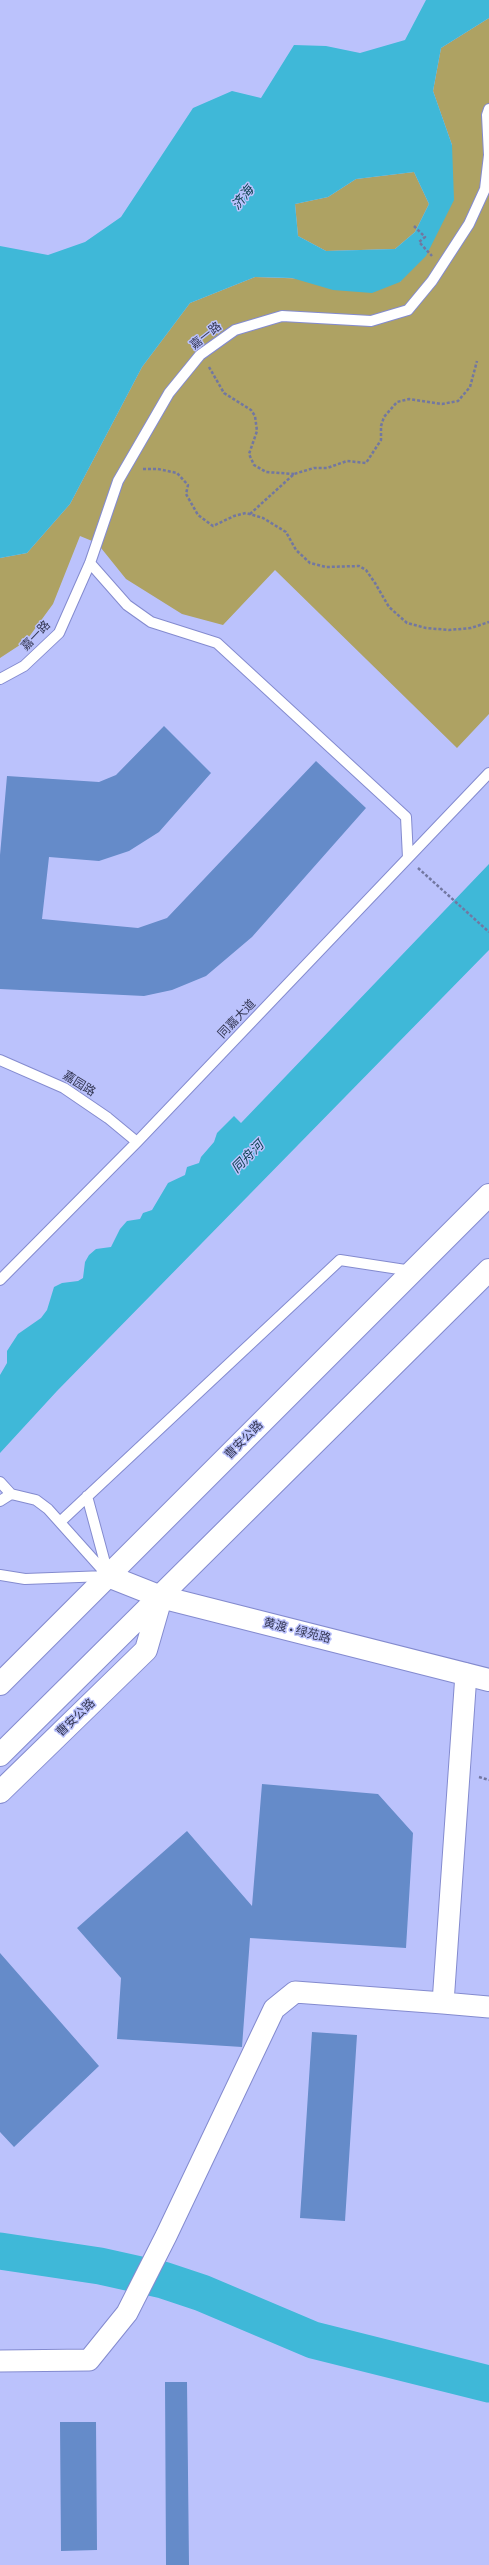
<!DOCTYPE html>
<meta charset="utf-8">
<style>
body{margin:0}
canvas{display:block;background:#bbc2fc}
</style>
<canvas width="489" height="2565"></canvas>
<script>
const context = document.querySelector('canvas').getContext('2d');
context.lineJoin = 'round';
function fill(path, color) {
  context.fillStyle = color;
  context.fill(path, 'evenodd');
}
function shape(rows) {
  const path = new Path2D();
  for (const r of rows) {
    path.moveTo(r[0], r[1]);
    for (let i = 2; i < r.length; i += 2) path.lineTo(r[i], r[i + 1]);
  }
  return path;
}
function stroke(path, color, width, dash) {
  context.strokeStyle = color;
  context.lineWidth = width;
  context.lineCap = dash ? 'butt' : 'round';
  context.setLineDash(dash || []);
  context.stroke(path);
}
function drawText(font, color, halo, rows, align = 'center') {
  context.font = font + ' Karla,"Noto Sans SC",sans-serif';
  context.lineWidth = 3;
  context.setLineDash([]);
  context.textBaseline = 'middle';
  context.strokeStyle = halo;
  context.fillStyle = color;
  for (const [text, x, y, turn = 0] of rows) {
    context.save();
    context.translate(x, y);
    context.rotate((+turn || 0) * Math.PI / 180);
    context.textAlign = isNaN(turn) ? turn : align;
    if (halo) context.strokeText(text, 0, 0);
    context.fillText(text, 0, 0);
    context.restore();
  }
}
fill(shape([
 [489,18,489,714,457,748,275,570,223,625,182,614,126,579,97,543,80,536,53,604,26,641,0,658,0,558,27,553,70,504,142,367,190,303,255,277,400,282,452,145,433,91,441,48],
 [414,172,429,204,415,232,395,249,326,251,298,236,295,204,328,197,356,179]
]), '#aea263');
fill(shape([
 [426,0,489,0,489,18,441,48,433,91,452,145,454,200,426,256,400,282,372,293,333,290,292,278,255,277,190,303,142,367,70,504,27,553,0,558,0,246,48,255,85,242,121,217,193,108,232,91,261,98,294,45,326,46,360,53,405,40],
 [414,172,429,204,415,232,395,249,326,251,298,236,295,204,328,197,356,179],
 [489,864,489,950,57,1391,0,1453,0,1375,7,1363,7,1351,18,1334,41,1318,47,1310,54,1287,62,1283,78,1281,83,1278,85,1262,89,1255,96,1249,111,1247,120,1229,127,1221,140,1219,143,1213,152,1210,168,1183,185,1175,187,1167,199,1163,201,1157,214,1142,217,1133,234,1116,241,1123]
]), '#3fb8d8');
stroke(shape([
 [0,2251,100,2266,163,2280,202,2293,313,2340,489,2384]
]), '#3fb8d8', 37);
fill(shape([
 [164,726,211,773,159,832,129,851,99,861,49,857,42,919,138,928,167,918,316,761,366,808,252,937,206,976,172,990,144,996,0,989,0,855,7,776,99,782,116,775],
 [262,1784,378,1794,413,1833,406,1948,250,1938,242,2047,117,2039,121,1978,77,1928,187,1831,252,1906],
 [0,1953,99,2066,14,2147,0,2132],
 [312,2032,357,2035,345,2221,300,2218],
 [165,2382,187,2382,189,2565,166,2565],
 [60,2422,96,2422,97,2550,61,2551]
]), '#658bc9');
const lane = shape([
 [489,109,487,115,489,155],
 [90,563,127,605,151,622,217,643,406,817,408,858],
 [0,679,24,666,59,633,90,563,118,481,169,393,200,355,235,330,282,316,371,321,408,310,432,281,469,224,485,189,489,155],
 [0,1060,64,1088,108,1118,137,1142],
 [0,1280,137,1142,489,773],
 [0,1482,11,1494],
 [87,1496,108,1574],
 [0,1501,11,1494,36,1500,48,1509,108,1576],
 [60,1522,340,1260,412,1271],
 [0,1575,25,1579,106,1576]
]);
const street = shape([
 [443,2003,489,2007],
 [0,2361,89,2360,127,2313,166,2236,274,2009,295,1992,443,2003,466,1674]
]);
const secondary = shape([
 [108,1576,161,1597,489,1680]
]);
const highway = shape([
 [0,1684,489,1195],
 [0,1755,489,1270],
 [0,1792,146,1650,161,1598]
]);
stroke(lane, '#848bcf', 12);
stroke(street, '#848bcf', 23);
stroke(secondary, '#848bcf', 24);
stroke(highway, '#848bcf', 24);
stroke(shape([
 [414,226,425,237,419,242,432,256],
 [209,367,224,393,251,410,255,416,257,431,249,454,254,465,266,472,294,474],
 [143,469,158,469,177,473,188,485,186,494,198,515,213,526,234,516,246,513,253,515,263,518,286,532,296,550,310,563,326,567,359,566,366,570,375,583,389,607,407,623,426,628,449,630,471,628,489,622],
 [250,514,294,474,314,468,327,468,347,461,366,463,381,440,381,426,384,417,397,402,409,399,442,404,458,401,470,387,477,361],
 [418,868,489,932],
 [479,1777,489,1780]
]), '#7277a1', 2.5, [3, 2]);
stroke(lane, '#fff', 10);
stroke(street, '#fff', 21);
stroke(secondary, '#fff', 22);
stroke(highway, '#fff', 22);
drawText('12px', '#353855', '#bbc2fc', [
 ["嘉一路",206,336,-38],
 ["嘉一路",36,636,-46],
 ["同嘉大道",237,1019,-46],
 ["嘉园路",79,1084,32],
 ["曹安公路",244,1440,-45],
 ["黄渡 • 绿苑路",297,1631,14],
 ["曹安公路",76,1718,-44]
]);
drawText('italic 13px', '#0c414f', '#bbc2fc', [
 ["济海",243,198,-51],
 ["同舟河",248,1157,-45]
]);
</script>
